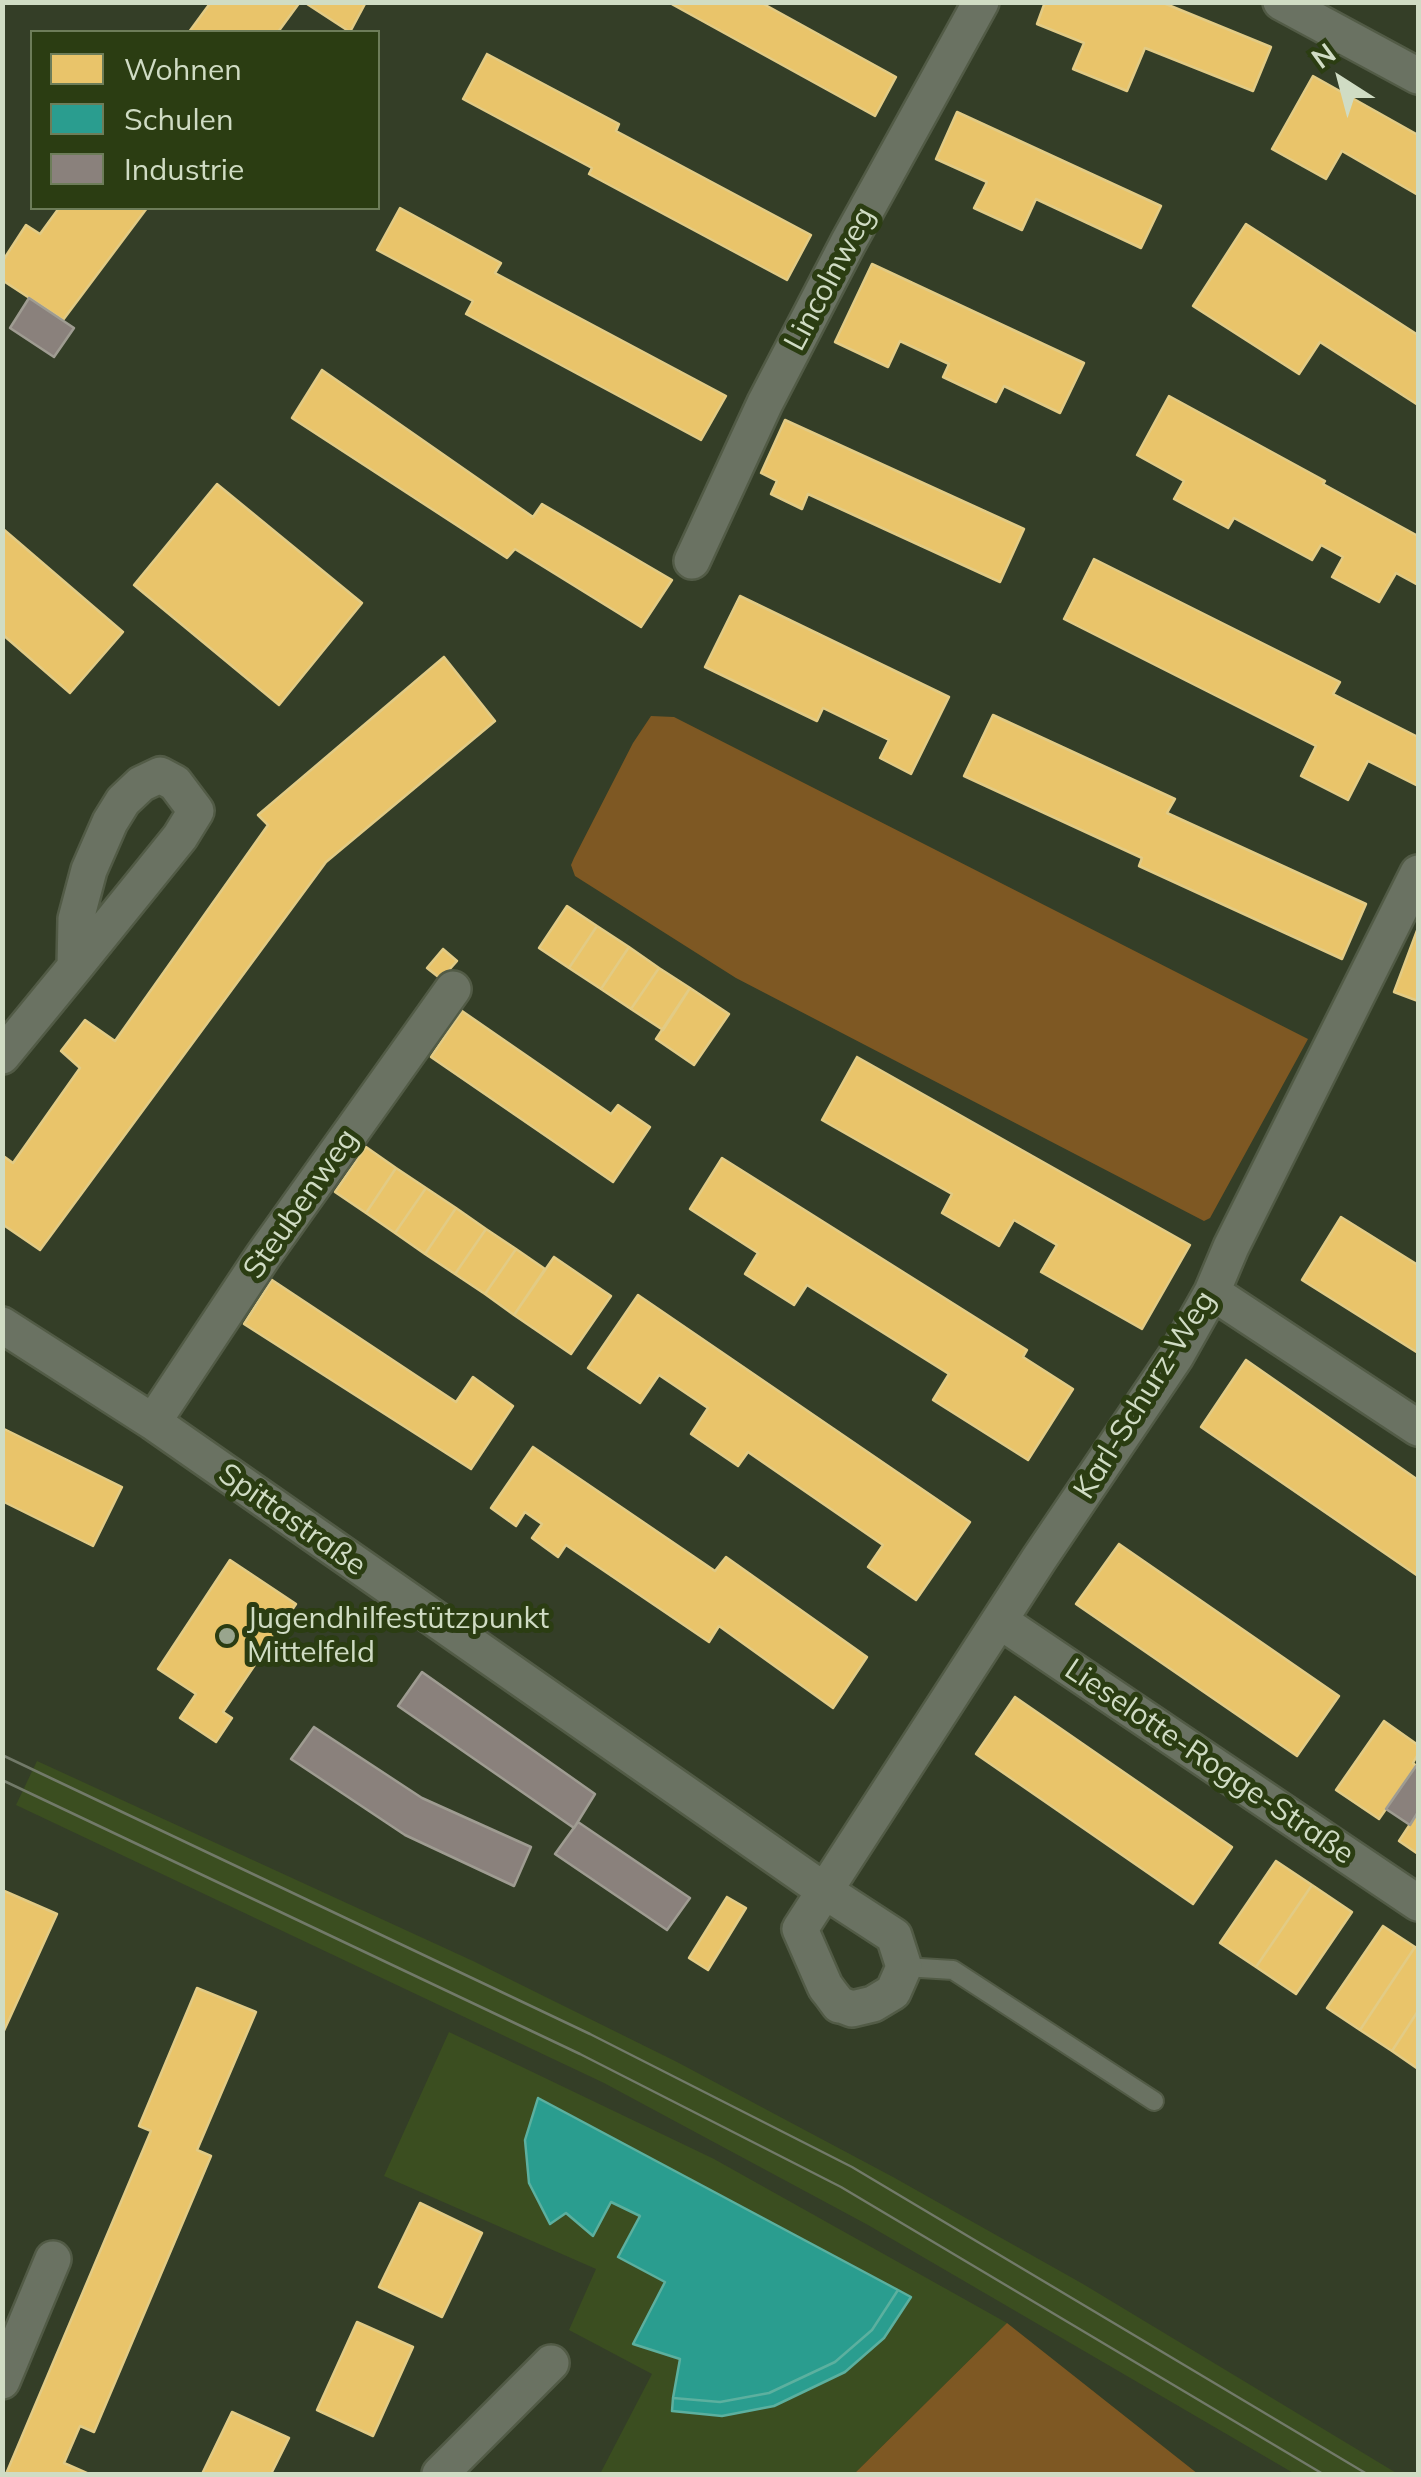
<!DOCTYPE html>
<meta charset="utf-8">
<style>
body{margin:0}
#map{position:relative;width:1421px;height:2477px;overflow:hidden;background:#343e27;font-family:Mulish,sans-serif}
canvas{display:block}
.frame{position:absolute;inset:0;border:5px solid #d0dcc4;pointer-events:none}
.legend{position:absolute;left:30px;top:30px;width:350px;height:180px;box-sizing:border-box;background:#2b3d12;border:2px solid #6d7d59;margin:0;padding:12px 18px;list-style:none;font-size:30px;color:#d0dcc4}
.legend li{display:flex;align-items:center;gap:20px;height:50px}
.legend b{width:50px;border:2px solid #6d7d59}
.north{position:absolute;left:1291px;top:30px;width:100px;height:100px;-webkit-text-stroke:8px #2b3d12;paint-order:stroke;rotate:324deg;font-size:28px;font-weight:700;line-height:40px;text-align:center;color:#d0dcc4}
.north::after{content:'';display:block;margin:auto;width:35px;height:45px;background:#d0dcc4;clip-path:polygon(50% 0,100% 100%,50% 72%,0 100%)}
</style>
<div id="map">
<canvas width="1421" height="2477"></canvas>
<div class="frame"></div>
<ul class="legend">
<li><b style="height:28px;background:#e9c46a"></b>Wohnen</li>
<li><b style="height:28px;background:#2a9d8f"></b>Schulen</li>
<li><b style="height:28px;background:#8a817c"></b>Industrie</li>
</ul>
<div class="north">N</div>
</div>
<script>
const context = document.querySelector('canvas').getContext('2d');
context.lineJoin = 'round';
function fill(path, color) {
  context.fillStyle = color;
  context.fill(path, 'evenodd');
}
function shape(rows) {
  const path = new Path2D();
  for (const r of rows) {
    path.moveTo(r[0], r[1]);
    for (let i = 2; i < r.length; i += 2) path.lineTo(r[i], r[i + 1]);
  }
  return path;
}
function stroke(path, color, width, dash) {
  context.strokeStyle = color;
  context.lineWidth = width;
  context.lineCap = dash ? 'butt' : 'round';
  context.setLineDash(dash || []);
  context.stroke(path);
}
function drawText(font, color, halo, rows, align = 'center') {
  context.font = font + ' Mulish,sans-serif';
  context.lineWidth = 10;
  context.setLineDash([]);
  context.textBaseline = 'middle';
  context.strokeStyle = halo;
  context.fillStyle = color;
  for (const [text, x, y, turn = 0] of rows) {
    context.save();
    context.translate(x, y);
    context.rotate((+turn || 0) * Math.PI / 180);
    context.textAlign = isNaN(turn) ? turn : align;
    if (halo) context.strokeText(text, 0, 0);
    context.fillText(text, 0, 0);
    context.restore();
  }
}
fill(shape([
 [37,1761,473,1961,677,2062,893,2177,1083,2284,1398,2474,1295,2474,868,2225,604,2083,16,1805],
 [449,2032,714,2159,1007,2323,854,2474,600,2474,652,2374,569,2330,596,2269,384,2176]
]), '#3b4e20');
fill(shape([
 [651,716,674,717,1308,1039,1210,1218,1204,1221,736,978,575,876,571,865,574,858,633,743],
 [1007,2323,1198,2474,854,2474]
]), '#7e5823');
const homes = shape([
 [211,2,300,2,278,32,189,32,211,2],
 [304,2,366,2,350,32,304,2],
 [668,2,760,2,896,77,875,116,668,2],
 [1045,2,1161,2,1271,47,1253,91,1145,48,1127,91,1073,69,1084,43,1037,24,1045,2],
 [487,54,619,124,616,131,811,235,787,280,589,174,592,168,463,99,487,54],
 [1313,76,1418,135,1418,195,1342,151,1326,179,1272,149,1313,76],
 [957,112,1161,206,1141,248,1036,199,1022,230,974,208,987,182,936,159,957,112],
 [59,208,147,208,63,320,2,280,2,262,26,225,40,234,59,208],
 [400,208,501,263,495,273,726,396,701,440,466,314,473,301,377,250,400,208],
 [1246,224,1418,335,1418,405,1320,342,1299,374,1193,306,1246,224],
 [872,264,1084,363,1060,413,1004,386,996,402,943,377,949,364,900,341,888,367,835,342,872,264],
 [322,370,533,517,542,504,672,580,641,627,515,549,507,558,292,418,322,370],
 [1169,396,1325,481,1323,484,1418,536,1418,585,1396,573,1379,602,1332,577,1343,557,1321,545,1312,560,1234,518,1228,528,1174,499,1184,481,1137,455,1169,396],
 [785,420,1024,529,1000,582,808,494,802,509,771,494,777,481,761,473,785,420],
 [217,484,362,603,279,705,134,585,217,484],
 [2,528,123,632,70,693,2,634,2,528],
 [1094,559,1340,682,1333,694,1418,737,1418,786,1368,761,1348,800,1301,776,1316,746,1064,619,1094,559],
 [740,596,949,697,911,774,880,758,889,740,823,708,817,721,705,667,740,596],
 [444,657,495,721,326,862,40,1250,2,1224,2,1155,13,1163,80,1068,61,1051,85,1020,115,1041,268,825,258,815,444,657],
 [993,715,1175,799,1167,813,1366,904,1342,959,1139,866,1142,858,964,776,993,715],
 [567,906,597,926,569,968,539,948,567,906],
 [597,926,629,947,601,989,569,968,597,926],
 [1418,928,1418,1001,1394,992,1418,928],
 [629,947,659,968,631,1009,601,989,629,947],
 [443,949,457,961,441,979,427,968,443,949],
 [659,968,690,988,663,1030,631,1009,659,968],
 [690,988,729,1014,694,1065,656,1039,690,988],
 [462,1011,611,1114,618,1105,650,1127,613,1182,431,1057,462,1011],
 [857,1057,1190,1245,1142,1329,1041,1272,1057,1245,1014,1220,999,1246,942,1213,952,1194,822,1120,857,1057],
 [366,1147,396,1168,366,1213,335,1192,366,1147],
 [722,1158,1027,1350,1023,1357,1073,1389,1028,1460,933,1400,949,1374,807,1285,794,1305,745,1274,758,1253,690,1209,722,1158],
 [396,1168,426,1188,395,1233,366,1213,396,1168],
 [426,1188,456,1208,425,1254,395,1233,426,1188],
 [456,1208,486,1229,455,1274,425,1254,456,1208],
 [1341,1217,1418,1265,1418,1353,1302,1280,1341,1217],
 [486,1229,516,1249,485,1294,455,1274,486,1229],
 [516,1249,545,1269,514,1315,485,1294,516,1249],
 [554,1257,611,1296,571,1354,514,1315,554,1257],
 [272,1280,456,1402,473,1377,513,1406,471,1469,244,1324,272,1280],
 [638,1295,970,1522,916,1600,868,1567,883,1545,748,1452,738,1466,691,1434,708,1408,659,1375,640,1403,588,1368,638,1295],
 [1246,1360,1418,1480,1418,1576,1201,1427,1246,1360],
 [2,1428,122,1487,93,1546,2,1501,2,1428],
 [533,1447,715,1571,726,1557,867,1657,833,1708,719,1626,709,1642,566,1545,558,1557,532,1538,542,1524,525,1512,516,1526,491,1508,533,1447],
 [1119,1544,1339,1696,1297,1756,1076,1604,1119,1544],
 [230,1560,296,1604,223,1712,232,1718,216,1742,180,1718,196,1694,158,1669,230,1560],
 [1015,1697,1232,1847,1193,1904,976,1754,1015,1697],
 [1384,1721,1418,1745,1418,1754,1413,1763,1416,1766,1379,1819,1336,1790,1384,1721],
 [1418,1812,1418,1854,1399,1841,1418,1812],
 [1276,1861,1312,1885,1256,1967,1220,1943,1276,1861],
 [1312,1885,1352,1912,1296,1994,1256,1967,1312,1885],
 [2,1890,57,1914,2,2035,2,1890],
 [727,1897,746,1908,708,1970,689,1958,727,1897],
 [1383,1926,1415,1947,1360,2030,1327,2008,1383,1926],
 [1415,1947,1418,1949,1418,2011,1392,2051,1360,2030,1415,1947],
 [197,1988,256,2012,197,2150,211,2156,94,2432,80,2426,64,2463,89,2474,6,2474,151,2131,139,2126,197,1988],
 [1418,2011,1418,2069,1392,2051,1418,2011],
 [420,2203,482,2233,442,2317,379,2287,420,2203],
 [357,2322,413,2347,373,2436,317,2410,357,2322],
 [232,2412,289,2438,271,2474,202,2474,232,2412]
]);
fill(homes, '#e9c46a');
stroke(homes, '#e2cb85', 2.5);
const schools = shape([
 [538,2098,898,2290,872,2330,835,2362,769,2393,720,2402,673,2398,680,2359,633,2344,665,2282,618,2257,640,2216,611,2202,593,2236,566,2213,550,2224,529,2183,525,2140,538,2098],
 [898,2290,911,2297,884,2338,845,2372,774,2406,722,2416,672,2411,673,2398,720,2402,769,2393,835,2362,872,2330,898,2290]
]);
fill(schools, '#2a9d8f');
stroke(schools, '#5cb09f', 2.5);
const industry = shape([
 [29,298,74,328,54,357,10,328,29,298],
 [422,1672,595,1794,574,1828,398,1706,422,1672],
 [314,1727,422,1798,531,1847,514,1886,405,1835,291,1759,314,1727],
 [1416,1766,1418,1767,1418,1812,1410,1825,1386,1809,1416,1766],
 [578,1822,690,1898,667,1930,555,1854,578,1822]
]);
fill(industry, '#8a817c');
stroke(industry, '#9f9c92', 2.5);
const lane = shape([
 [904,1967,953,1970,1154,2101]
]);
const street = shape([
 [1281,2,1418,76],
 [692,561,765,403,848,243,981,2],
 [2,1056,75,967,180,837,196,811,175,783,160,775,141,784,123,801,110,822,89,870,76,919,75,967],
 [1212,1292,1418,1428],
 [2,1325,153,1422,825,1891,894,1936,904,1967,893,1992,873,2004,852,2009,839,2004,826,1988],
 [153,1422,263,1256,453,989],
 [1000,1621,1418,1903],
 [839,2005,825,1986,800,1929,1039,1559,1176,1356,1212,1292,1231,1247,1418,873],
 [2,2381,53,2259],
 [440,2474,551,2363]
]);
stroke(lane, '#525b46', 22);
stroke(street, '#525b46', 40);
stroke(lane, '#6a7262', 18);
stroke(street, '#6a7262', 35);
stroke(shape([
 [2,1755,590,2034,852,2167,1367,2474],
 [2,1780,580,2054,841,2187,1323,2474]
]), '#727a69', 2.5);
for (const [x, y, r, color] of [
 [227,1636,10,"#99a58d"]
]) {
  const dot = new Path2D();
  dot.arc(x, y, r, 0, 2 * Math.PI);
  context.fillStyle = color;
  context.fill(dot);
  stroke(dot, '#2b3d12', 4);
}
drawText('30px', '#d0dcc4', '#2b3d12', [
 ["Lincolnweg",830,279,-62],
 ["Steubenweg",301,1204,-55],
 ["Karl-Schurz-Weg",1145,1395,-58],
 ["Spittastraße",292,1520,35],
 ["Lieselotte-Rogge-Straße",1209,1762,34]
]);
drawText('30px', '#d0dcc4', '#2b3d12', [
 ["Jugendhilfestützpunkt",247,1619],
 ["Mittelfeld",247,1653]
], 'left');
</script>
